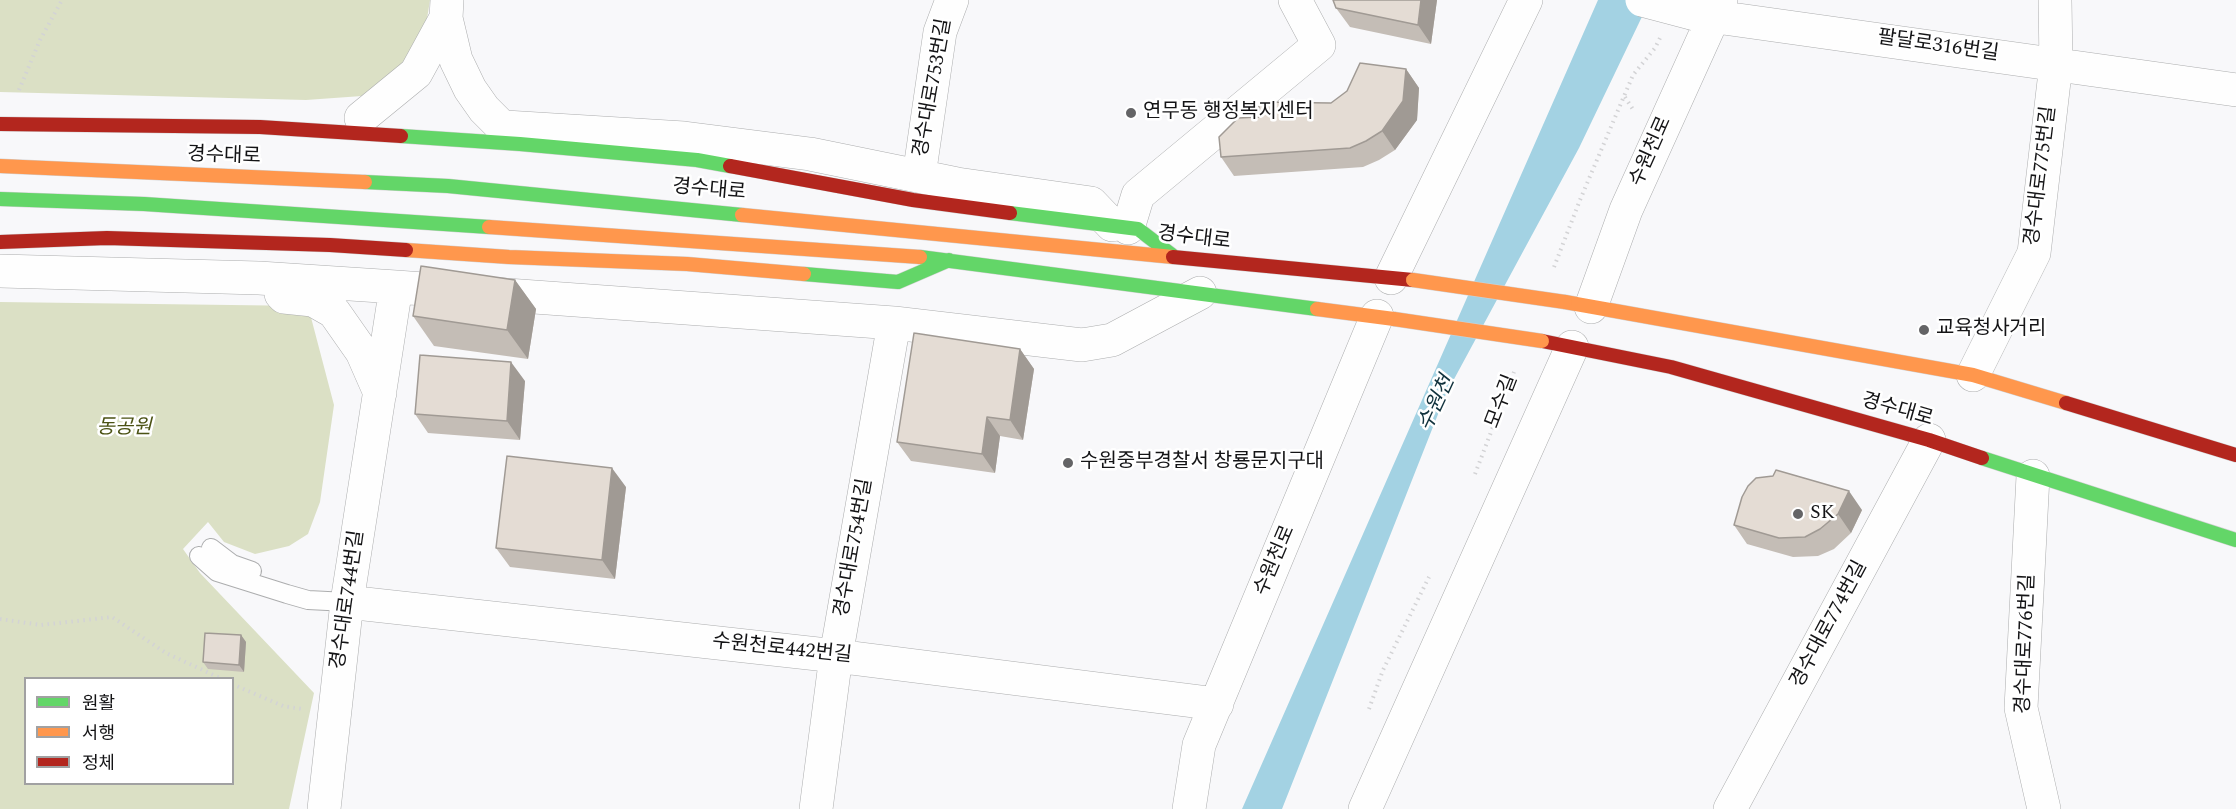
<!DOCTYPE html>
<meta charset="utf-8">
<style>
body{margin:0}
#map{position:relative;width:2236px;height:809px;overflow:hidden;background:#f8f8fa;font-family:Spectral,"Noto Sans KR",serif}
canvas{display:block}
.legend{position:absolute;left:24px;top:677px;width:210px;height:108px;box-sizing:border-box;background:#fff;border:2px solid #a1a1a2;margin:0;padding:8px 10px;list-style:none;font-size:18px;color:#141416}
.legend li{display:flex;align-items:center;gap:12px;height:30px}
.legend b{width:30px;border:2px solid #a1a1a2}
</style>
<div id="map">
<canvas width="2236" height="809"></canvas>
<ul class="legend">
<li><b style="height:8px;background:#63d668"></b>원활</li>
<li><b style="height:8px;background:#ff974d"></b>서행</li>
<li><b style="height:8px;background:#b3261e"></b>정체</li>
</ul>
</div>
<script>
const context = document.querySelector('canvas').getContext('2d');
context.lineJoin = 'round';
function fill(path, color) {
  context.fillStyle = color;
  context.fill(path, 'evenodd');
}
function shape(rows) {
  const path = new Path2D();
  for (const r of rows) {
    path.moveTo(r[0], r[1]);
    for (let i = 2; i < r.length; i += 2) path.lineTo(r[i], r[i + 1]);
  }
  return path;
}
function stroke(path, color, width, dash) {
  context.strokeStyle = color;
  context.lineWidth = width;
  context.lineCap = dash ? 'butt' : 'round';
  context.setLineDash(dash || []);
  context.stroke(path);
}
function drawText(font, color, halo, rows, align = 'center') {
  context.font = font + ' Spectral,"Noto Sans KR",serif';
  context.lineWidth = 5;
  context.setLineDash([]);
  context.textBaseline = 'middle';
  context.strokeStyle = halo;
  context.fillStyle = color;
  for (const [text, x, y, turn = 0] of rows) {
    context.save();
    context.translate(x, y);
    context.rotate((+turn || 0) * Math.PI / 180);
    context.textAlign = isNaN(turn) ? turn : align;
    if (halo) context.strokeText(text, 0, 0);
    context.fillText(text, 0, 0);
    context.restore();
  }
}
fill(shape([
 [0,0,430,0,422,50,362,96,306,100,0,92],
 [0,302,308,306,334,405,320,502,308,534,289,546,255,554,224,542,208,522,183,549,200,573,314,693,289,809,0,809],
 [26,678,232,678,232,784,26,784]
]), '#dbe0c5');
fill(shape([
 [1598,0,1650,0,1579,148,1446,394,1282,809,1242,809]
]), '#a3d2e3');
const lane = shape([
 [211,548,232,564,252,571],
 [199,556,217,572,287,594,308,600,347,602]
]);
const street = shape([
 [447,0,446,18,456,60,470,89,484,109,502,127],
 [1695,14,2236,90],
 [361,118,416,73,446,18],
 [505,127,684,138,810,154,957,184,1091,203,1112,225],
 [919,176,940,32,952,0],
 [1128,228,1138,195,1319,45,1295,0],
 [0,271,259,278,396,287,894,323,1082,345,1112,340,1200,293],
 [1391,278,1526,0],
 [281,294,284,297,313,300,334,312,362,352,380,393],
 [1591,307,1626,210,1721,0],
 [1973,375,2034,253,2056,64,2055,0],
 [2033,476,2021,708,2044,809],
 [347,602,836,656,1217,704],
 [324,809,347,602,396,287],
 [816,809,836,656,894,323],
 [1189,809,1199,745,1377,316],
 [1365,809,1572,347],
 [1730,809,1929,440]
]);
const fast = shape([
 [401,136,520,144,697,160,730,166],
 [365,182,448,186,742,215],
 [0,199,144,204,489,227],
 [1010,213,1138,229,1172,255],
 [920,257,1317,309],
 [804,274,898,282,949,260],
 [1982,458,2236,540]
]);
const slow = shape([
 [0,166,365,182],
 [742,215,1173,257],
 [489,227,920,257],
 [406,250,509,257,687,264,804,274],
 [1565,302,1973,375,2066,403],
 [1317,309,1394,319]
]);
const jam = shape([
 [0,124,260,127,401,136],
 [730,166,913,200,1010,213],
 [0,242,107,238,330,245,406,250],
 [1173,257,1413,280],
 [1542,341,1671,367,1929,440,1982,458],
 [2066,403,2236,455]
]);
stroke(lane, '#acadae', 20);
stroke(street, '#acadae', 34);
stroke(fast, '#d2d2d3', 15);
stroke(slow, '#d2d2d3', 15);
stroke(jam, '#d2d2d3', 15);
stroke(shape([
 [19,90,40,40,62,0],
 [1625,97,1634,111],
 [1554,267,1580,200,1633,75,1655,48,1660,38],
 [1475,474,1514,372],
 [0,619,41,625,112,617,166,653,220,678],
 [232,684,283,706,302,709],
 [1369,709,1383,670,1429,577]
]), '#d3d3d5', 4, [1.5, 4.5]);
stroke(lane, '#fefefe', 18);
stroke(street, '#fefefe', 33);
stroke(fast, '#63d668', 14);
stroke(slow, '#ff974d', 14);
stroke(jam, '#b3261e', 14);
const streetBridge = shape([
 [1642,0,1695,14]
]);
const slowBridge = shape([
 [1413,280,1565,302],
 [1394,319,1542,341]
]);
stroke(streetBridge, '#acadae', 34, []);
stroke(slowBridge, '#d2d2d3', 15, []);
stroke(streetBridge, '#fefefe', 33);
stroke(slowBridge, '#ff974d', 14);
fill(shape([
 [1333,0,1437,0,1431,44,1350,27,1336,8],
 [1406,69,1419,88,1417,120,1395,150,1379,160,1363,167,1234,176,1221,157,1259,117,1331,103,1347,91],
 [515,280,536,309,528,359,434,346,413,316],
 [1020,349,1034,369,1023,440,1000,436,995,473,911,461,897,442],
 [525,381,520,440,428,433,415,414],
 [1773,476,1862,510,1851,533,1834,549,1818,556,1793,557,1747,544,1734,525],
 [626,487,615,579,510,567,496,548],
 [241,635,246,642,244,672,208,669,203,662]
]), '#c4bdb6');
fill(shape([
 [1421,0,1437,0,1431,44,1418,25],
 [1406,69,1419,88,1417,120,1395,150,1382,131],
 [515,280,536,309,528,359,507,330],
 [1020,349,1034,369,1023,440,1010,420],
 [511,362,525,381,520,440,507,421],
 [987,417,1000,436,995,473,982,454],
 [612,468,626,487,615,579,602,560],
 [1849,491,1862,510,1851,533,1838,514],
 [241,635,246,642,244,672,239,665]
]), '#a09a94');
const building = shape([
 [1333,0,1421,0,1418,25,1336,8,1333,0],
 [1360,63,1406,69,1403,101,1382,131,1366,141,1350,148,1221,157,1219,137,1238,118,1259,117,1259,102,1331,103,1347,91,1360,63],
 [421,266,515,280,507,330,413,316,421,266],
 [914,333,1020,349,1010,420,987,417,982,454,897,442,914,333],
 [420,355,511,362,507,421,415,414,420,355],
 [507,456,612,468,602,560,496,548,507,456],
 [1776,470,1849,491,1838,514,1820,529,1805,537,1779,538,1734,525,1742,497,1748,486,1756,478,1773,476,1776,470],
 [205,633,241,635,239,665,203,662,205,633]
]);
fill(building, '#e4dcd4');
stroke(building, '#a09a94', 1.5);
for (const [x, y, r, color] of [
 [1131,113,6,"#646466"],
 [1924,330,6,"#646466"],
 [1068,463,6,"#646466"],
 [1798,514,6,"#646466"]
]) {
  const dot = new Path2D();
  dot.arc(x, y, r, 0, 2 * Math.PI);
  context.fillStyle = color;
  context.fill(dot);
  stroke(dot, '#fff', 2);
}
drawText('20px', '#141416', '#fff', [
 ["팔달로316번길",1938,47,8],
 ["경수대로753번길",934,88,-80],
 ["수원천로",1652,152,-66],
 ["경수대로",224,157,2],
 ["경수대로775번길",2042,176,-83],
 ["경수대로",709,191,5],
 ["경수대로",1194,239,7],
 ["모수길",1503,402,-69],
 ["경수대로",1897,411,16],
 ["경수대로754번길",855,548,-80],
 ["수원천로",1276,561,-67],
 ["경수대로744번길",349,600,-82],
 ["경수대로774번길",1830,625,-62],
 ["경수대로776번길",2027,644,-88],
 ["수원천로442번길",782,650,6]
]);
drawText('20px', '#141416', '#fff', [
 ["연무동 행정복지센터",1143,113],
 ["교육청사거리",1936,330],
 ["수원중부경찰서 창룡문지구대",1080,463],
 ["SK",1810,514]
], 'left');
drawText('italic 20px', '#4b5214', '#fff', [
 ["동공원",124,429]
]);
drawText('italic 21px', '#10313c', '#fff', [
 ["수원천",1438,404,-65]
]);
</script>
